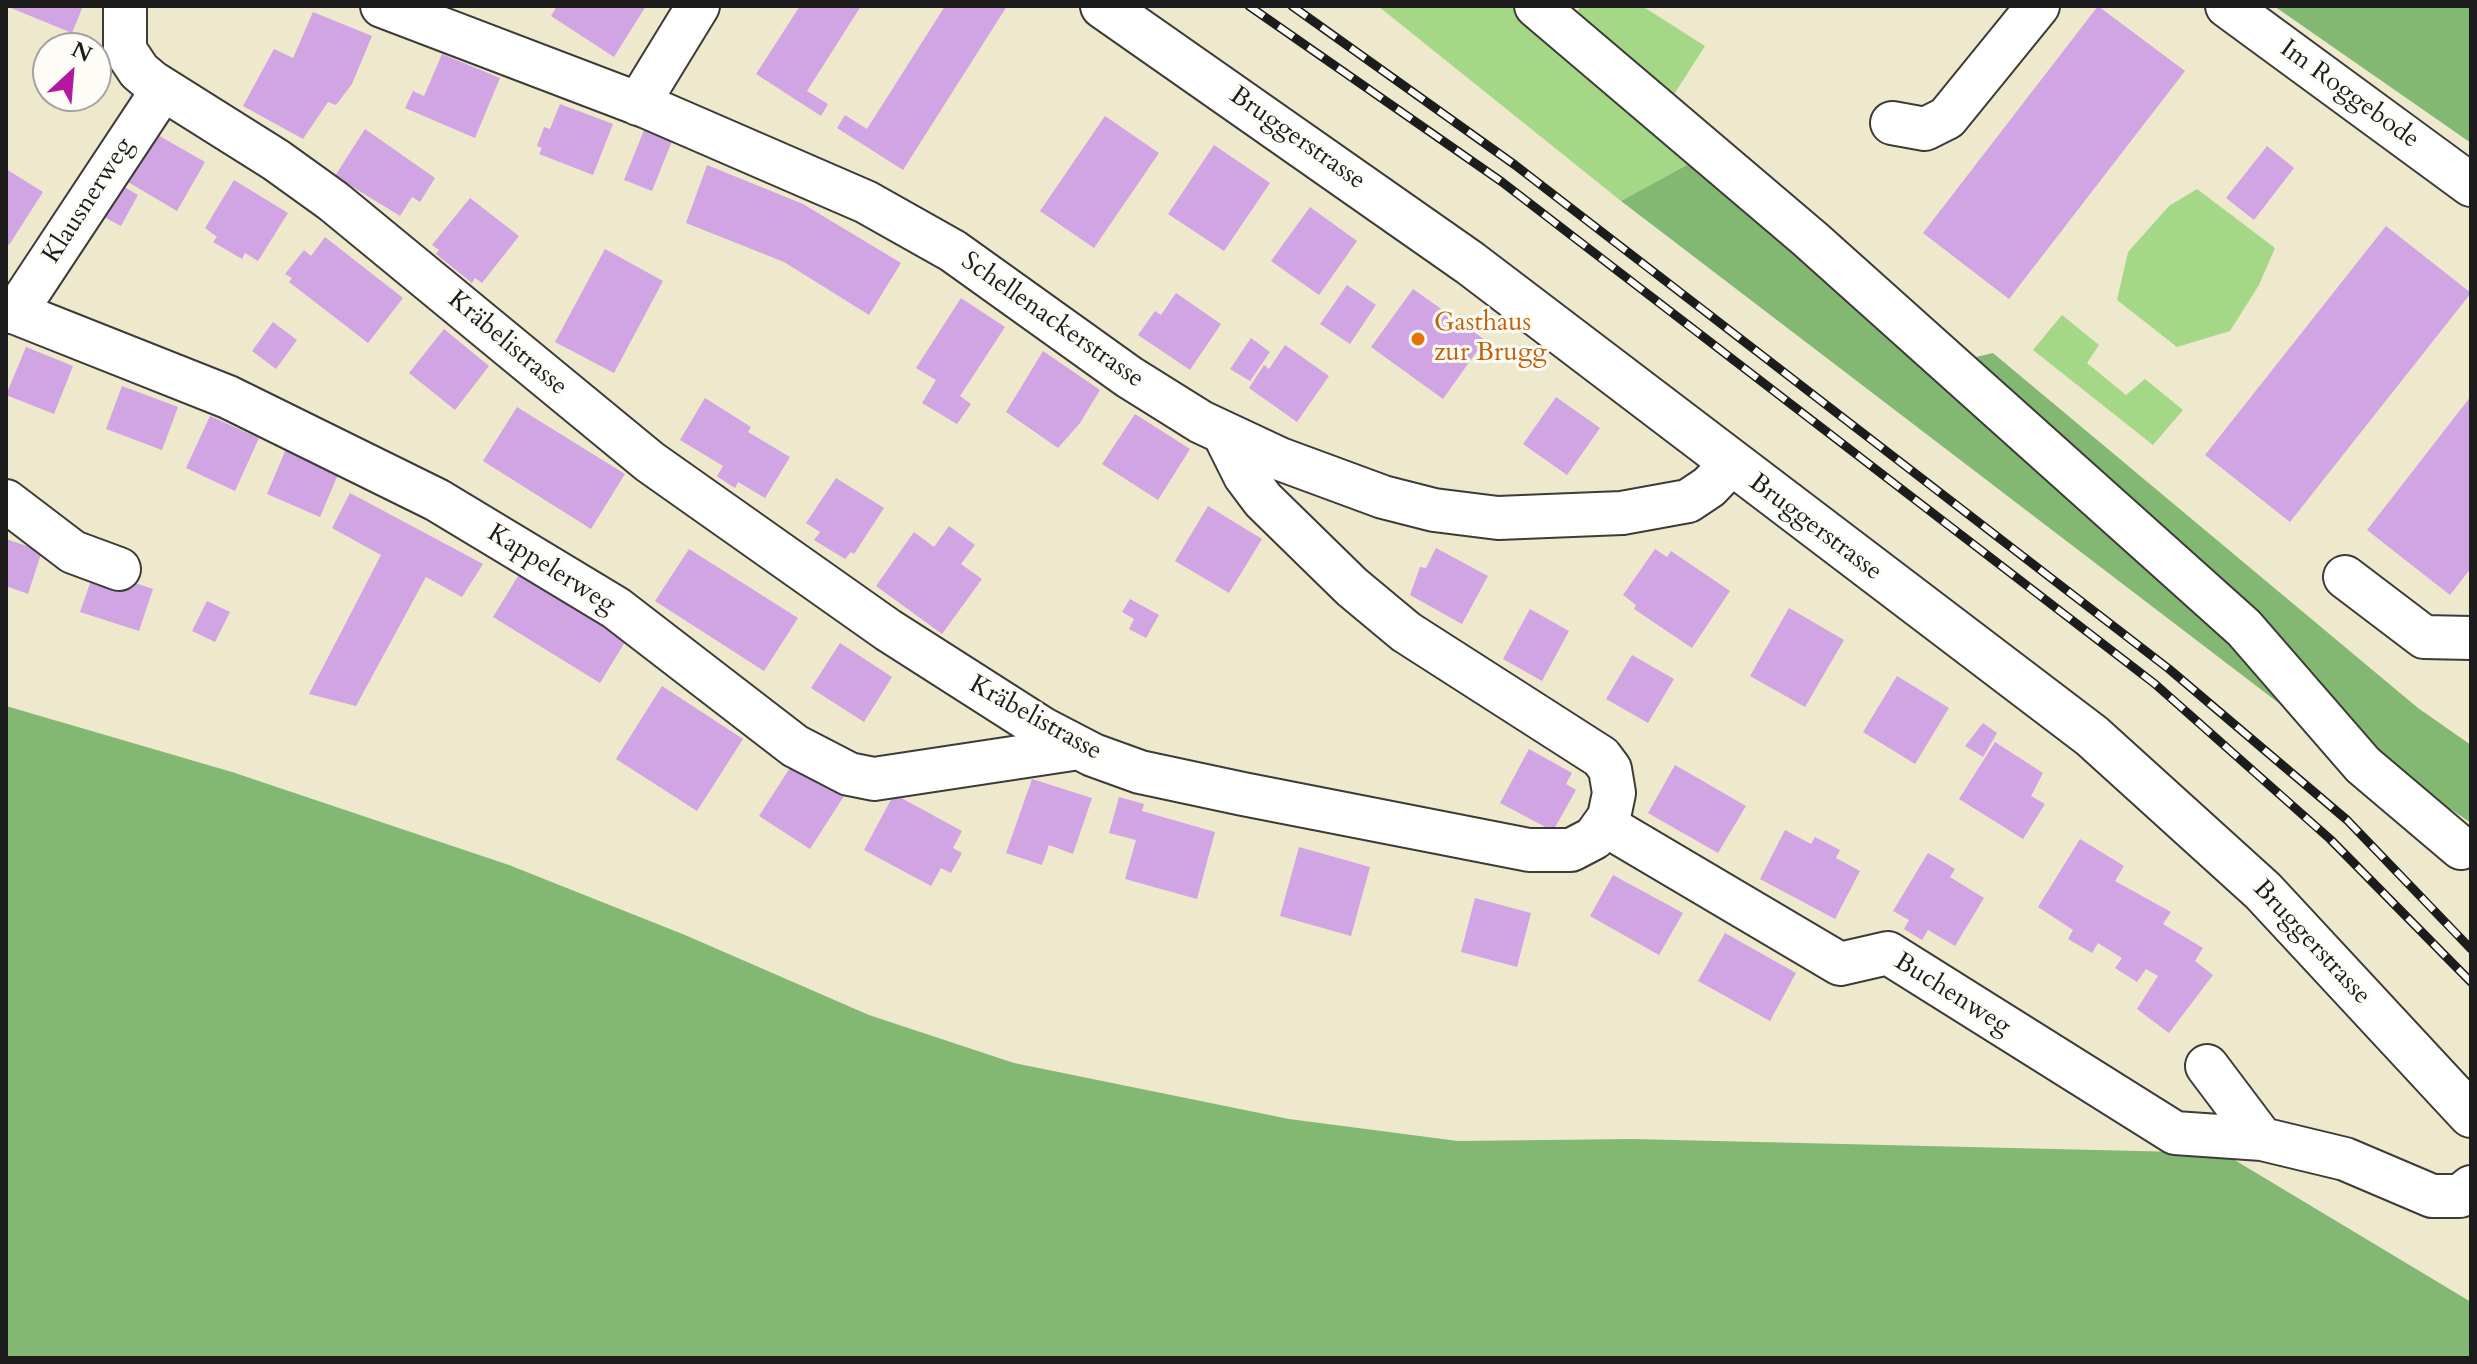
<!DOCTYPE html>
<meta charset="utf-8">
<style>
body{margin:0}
#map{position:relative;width:2477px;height:1364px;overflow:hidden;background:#eee9cd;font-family:Cardo,serif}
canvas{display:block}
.frame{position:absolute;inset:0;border:8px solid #1c1c1c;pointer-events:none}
.north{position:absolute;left:32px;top:32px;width:80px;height:80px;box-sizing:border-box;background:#fdfcf7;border:2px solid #a3a29f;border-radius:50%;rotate:26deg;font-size:22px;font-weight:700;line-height:32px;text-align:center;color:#1c1c1c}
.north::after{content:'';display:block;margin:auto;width:28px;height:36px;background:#b5179e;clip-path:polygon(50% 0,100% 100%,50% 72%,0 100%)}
</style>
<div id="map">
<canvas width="2477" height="1364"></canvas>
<div class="frame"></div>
<div class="north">N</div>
</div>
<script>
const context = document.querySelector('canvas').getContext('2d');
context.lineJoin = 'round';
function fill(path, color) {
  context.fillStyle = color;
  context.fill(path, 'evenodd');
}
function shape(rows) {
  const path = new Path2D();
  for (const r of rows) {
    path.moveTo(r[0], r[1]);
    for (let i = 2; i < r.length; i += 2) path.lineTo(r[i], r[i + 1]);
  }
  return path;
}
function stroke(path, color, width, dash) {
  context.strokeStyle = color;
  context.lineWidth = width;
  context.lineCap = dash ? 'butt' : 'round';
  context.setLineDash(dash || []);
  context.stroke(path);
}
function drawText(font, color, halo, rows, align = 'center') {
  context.font = font + ' Cardo,serif';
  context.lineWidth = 6;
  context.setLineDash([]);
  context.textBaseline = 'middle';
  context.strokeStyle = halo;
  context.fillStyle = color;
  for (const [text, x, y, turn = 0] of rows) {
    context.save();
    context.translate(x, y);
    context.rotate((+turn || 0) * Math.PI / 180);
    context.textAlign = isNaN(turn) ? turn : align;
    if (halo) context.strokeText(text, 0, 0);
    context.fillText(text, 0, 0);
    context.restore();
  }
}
fill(shape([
 [1378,6,1515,6,1694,161,1621,201],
 [1581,6,1642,6,1705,46,1671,99,1574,16],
 [2197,189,2275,248,2259,285,2230,331,2177,347,2117,300,2128,252,2169,206],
 [2062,315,2099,345,2087,363,2126,395,2145,379,2183,410,2153,445,2033,350]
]), '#a4d786');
fill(shape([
 [2274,6,2471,6,2471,143],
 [1694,161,1947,364,1993,353,2418,708,2471,745,2471,823,2392,769,2276,701,1621,201],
 [6,706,232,772,509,865,685,935,869,1015,1014,1063,1289,1119,1458,1141,1632,1139,2223,1153,2471,1302,2471,1358,6,1358]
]), '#83b873');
fill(shape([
 [6,6,83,6,72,33],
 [557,6,646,6,614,57,551,16],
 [800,6,861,6,807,91,828,104,821,116,756,74],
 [945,6,1007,6,903,170,837,128,845,115,867,129],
 [2098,6,2185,71,2009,299,1923,233],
 [313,12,372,36,352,84,336,105,328,102,303,139,243,106,274,49,293,58],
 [442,54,500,78,475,138,405,108,413,91,424,96],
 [560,104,613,124,593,175,539,154,542,148,537,146,544,127,550,129],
 [1105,116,1159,153,1094,248,1040,211],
 [365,129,435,178,420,202,412,197,400,216,335,176],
 [644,130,672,141,652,191,624,180],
 [156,134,205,162,177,211,128,182],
 [1214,145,1270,183,1224,251,1168,214],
 [2267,146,2294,168,2254,220,2226,198],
 [707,165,803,204,901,263,869,315,784,262,686,223],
 [6,169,43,192,9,245,6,243],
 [234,180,288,213,258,261,245,253,242,259,213,242,217,237,205,228],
 [121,185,138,195,121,226,104,217],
 [470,198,519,236,482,283,475,278,472,283,436,254,439,250,432,245],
 [1310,207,1357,241,1319,295,1271,261],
 [2386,226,2471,293,2290,522,2205,455],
 [325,237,403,298,368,343,289,282,292,278,285,274,304,250,311,256],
 [605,249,663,281,614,373,555,342],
 [1347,285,1376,305,1350,344,1320,324],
 [1413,289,1485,340,1443,399,1371,347],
 [1176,293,1221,324,1190,370,1138,335,1155,311,1161,315],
 [961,298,1005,327,960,396,971,404,957,424,922,403,936,380,916,368],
 [273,322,297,340,276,369,252,351],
 [444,329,489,366,455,410,409,373],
 [1251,338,1270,352,1250,381,1230,369],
 [1285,345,1329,376,1297,422,1249,388,1264,365,1269,369],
 [26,347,73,366,54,414,6,395],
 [1043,351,1100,390,1080,423,1058,448,1006,412],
 [122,386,178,407,162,450,106,429],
 [2471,396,2471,568,2450,595,2367,530],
 [1556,397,1600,428,1567,475,1523,444],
 [705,398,751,427,748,432,790,457,765,498,738,482,735,488,724,481,717,476,723,466,680,440],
 [517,407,625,474,591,529,483,461],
 [1135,414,1190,449,1158,500,1102,464],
 [210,416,259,438,235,491,186,468],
 [289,442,342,465,320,517,267,494],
 [836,478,884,508,854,554,851,552,845,559,814,540,820,532,806,523],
 [350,493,483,564,462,597,426,577,356,706,309,694,381,555,332,528],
 [1208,506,1262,539,1229,593,1175,561],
 [949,526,975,545,961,564,982,579,942,634,876,586,914,532,934,547],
 [6,539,42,551,28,594,6,586],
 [1436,548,1488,576,1462,624,1410,595,1420,567,1426,568],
 [689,549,798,618,764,671,655,601],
 [1655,549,1667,557,1671,551,1730,591,1692,648,1634,609,1636,605,1623,595],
 [526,563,633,629,600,683,493,617],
 [95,569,153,589,139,631,80,612],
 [1130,599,1159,615,1146,638,1129,629,1134,619,1122,612],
 [207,601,230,612,215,642,192,631],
 [1789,608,1844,640,1805,707,1750,676],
 [1530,609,1569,631,1542,681,1503,659],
 [840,643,892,677,864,722,811,688],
 [1632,655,1674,679,1648,723,1606,699],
 [1897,676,1949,708,1915,764,1863,732],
 [662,686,743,739,697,811,616,759],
 [1983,723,1997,733,1983,757,1965,746],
 [1995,742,2043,773,2031,796,2045,804,2023,839,1959,799],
 [1529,749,1572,773,1566,784,1576,790,1553,831,1500,803],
 [795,760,846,793,810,849,759,816],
 [1675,765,1746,806,1718,853,1648,813],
 [1032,779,1092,798,1073,854,1049,845,1042,865,1006,853],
 [894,794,962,831,953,848,962,853,951,873,941,868,931,886,864,850],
 [1119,797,1144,804,1142,811,1215,832,1197,899,1125,879,1136,840,1109,833],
 [1785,830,1811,844,1815,837,1840,850,1836,858,1860,871,1835,919,1760,879],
 [2080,839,2124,866,2115,881,2171,912,2163,924,2203,948,2195,961,2213,975,2169,1033,2137,1009,2158,976,2146,969,2137,982,2115,968,2122,958,2098,943,2092,953,2068,939,2073,930,2038,907],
 [1299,847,1370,867,1351,936,1280,916],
 [1928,853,1955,869,1950,877,1984,898,1955,946,1928,930,1922,940,1904,929,1909,920,1893,911],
 [1613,875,1683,913,1659,955,1590,916],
 [1475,898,1531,913,1517,967,1461,952],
 [1725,933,1796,973,1770,1021,1698,981]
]), '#d1a4e3');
const minor = shape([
 [125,6,125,50,139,71,152,82,276,160,333,201,650,462,888,630,1043,729,1093,755,1140,772,1243,794,1529,850,1571,850,1594,838,1609,817,1614,793,1610,769,1601,757,1406,632,1352,587,1263,500,1245,476,1224,434],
 [382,6,647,107,866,202,953,251,1129,377,1201,422,1280,459,1383,497,1434,510,1498,518,1622,513,1688,501,1709,487,1731,464],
 [1536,6,1810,239,2244,628,2363,765,2461,848],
 [2227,6,2471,185],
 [638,104,698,6],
 [1892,123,1925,129,1947,118,2038,6],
 [6,309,228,397,437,500,616,608,795,746,849,774,874,779,1079,748],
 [15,313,163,89],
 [6,501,73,552,119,569],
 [2345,577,2424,637,2471,638],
 [1605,825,1840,964,1888,953,2175,1133,2262,1139,2345,1159,2432,1196,2460,1196,2471,1187],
 [2207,1066,2262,1139]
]);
const major = shape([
 [1103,6,1470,263,2092,736,2263,891,2471,1115]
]);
stroke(minor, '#3c3b37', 46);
stroke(major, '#3c3b37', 48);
stroke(minor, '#fff', 42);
stroke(major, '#fff', 44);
const rail = shape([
 [1249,6,1502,182,2155,684,2330,839,2471,982],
 [1292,6,1515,165,2169,669,2347,820,2471,949]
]);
stroke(rail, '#1c1c1c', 9);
stroke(rail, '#fdfcf7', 6, [18]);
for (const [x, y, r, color] of [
 [1418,339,8,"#e8710a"]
]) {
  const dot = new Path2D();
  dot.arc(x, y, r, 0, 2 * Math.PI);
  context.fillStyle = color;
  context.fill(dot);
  stroke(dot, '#fdfcf7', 3);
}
drawText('26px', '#1c1c1c', '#fdfcf7', [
 ["Im Roggebode",2349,95,36],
 ["Bruggerstrasse",1297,139,35],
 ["Klausnerweg",89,201,-57],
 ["Schellenackerstrasse",1052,321,35],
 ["Kräbelistrasse",507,344,40],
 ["Bruggerstrasse",1815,528,37],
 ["Kappelerweg",551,570,32],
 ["Kräbelistrasse",1035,719,29],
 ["Bruggerstrasse",2311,943,47],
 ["Buchenweg",1952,995,32]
]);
drawText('26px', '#c56008', '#fdfcf7', [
 ["Gasthaus",1434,324],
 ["zur Brugg",1434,354]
], 'left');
</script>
